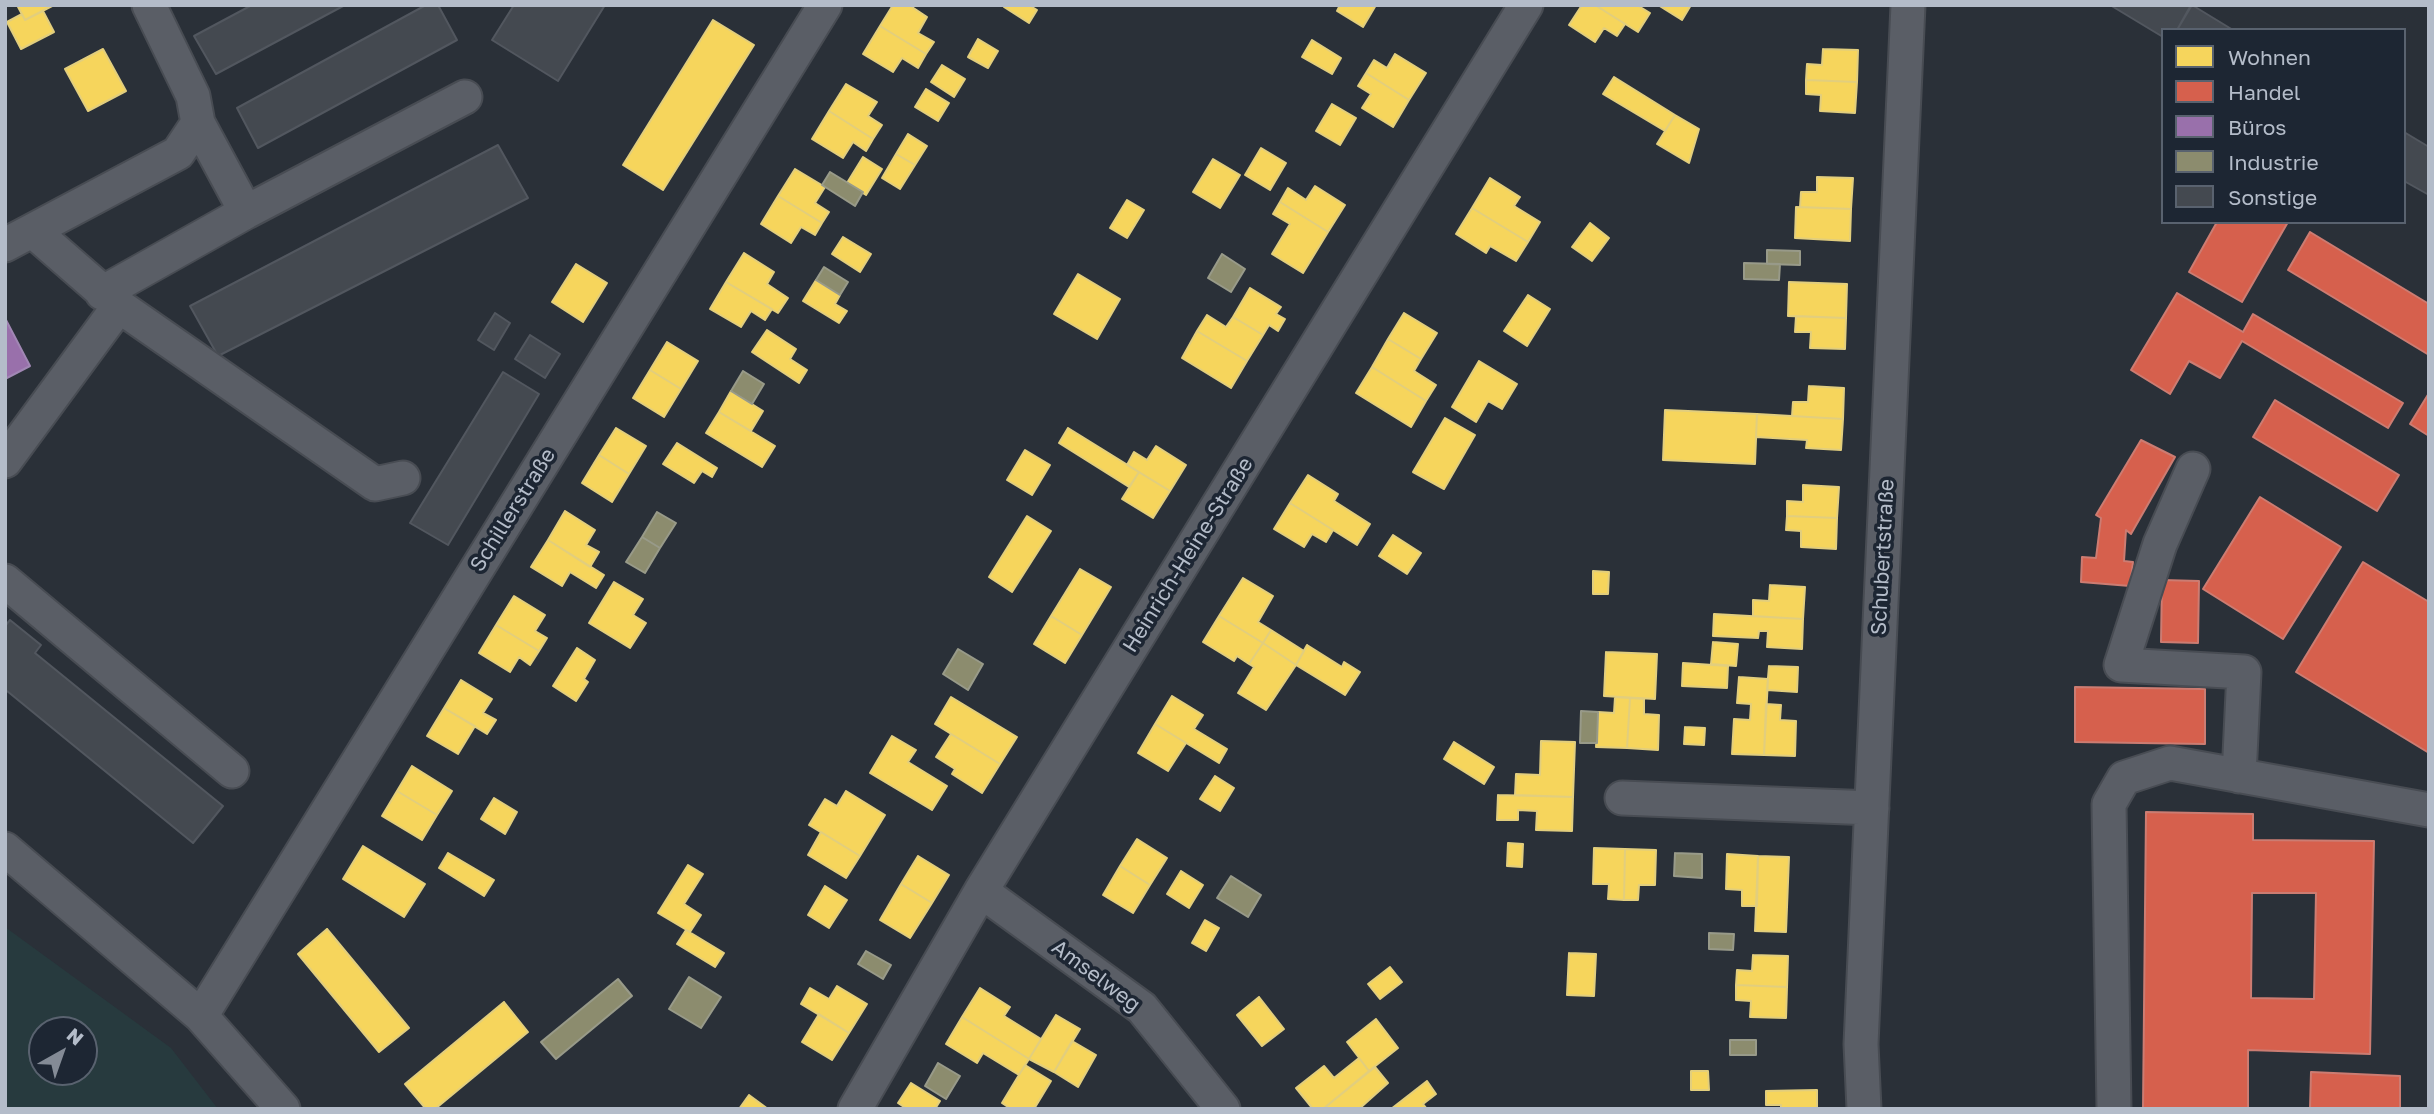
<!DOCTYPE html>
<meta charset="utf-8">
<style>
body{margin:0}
#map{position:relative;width:2434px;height:1114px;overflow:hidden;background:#2a3038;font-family:"Golos Text",sans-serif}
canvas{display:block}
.frame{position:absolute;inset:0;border:7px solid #b4bcc9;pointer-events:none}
.legend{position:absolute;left:2161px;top:28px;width:245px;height:196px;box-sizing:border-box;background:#1d2633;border:2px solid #59626f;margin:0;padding:9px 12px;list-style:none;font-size:21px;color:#b4bcc9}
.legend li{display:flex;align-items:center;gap:14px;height:35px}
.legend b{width:35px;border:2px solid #59626f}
.north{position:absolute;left:28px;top:1016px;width:70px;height:70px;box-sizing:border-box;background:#1d2633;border:2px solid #59626f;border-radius:50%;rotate:40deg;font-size:19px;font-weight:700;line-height:28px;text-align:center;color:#b4bcc9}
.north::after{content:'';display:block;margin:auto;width:24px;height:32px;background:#848b96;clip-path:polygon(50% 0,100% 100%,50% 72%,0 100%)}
</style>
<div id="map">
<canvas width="2434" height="1114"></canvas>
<div class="frame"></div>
<ul class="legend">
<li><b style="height:19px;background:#f6d55c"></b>Wohnen</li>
<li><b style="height:19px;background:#d6604d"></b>Handel</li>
<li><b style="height:19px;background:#9970ab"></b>Büros</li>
<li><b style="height:19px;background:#8c8c6e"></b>Industrie</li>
<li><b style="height:19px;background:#444950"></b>Sonstige</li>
</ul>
<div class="north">N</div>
</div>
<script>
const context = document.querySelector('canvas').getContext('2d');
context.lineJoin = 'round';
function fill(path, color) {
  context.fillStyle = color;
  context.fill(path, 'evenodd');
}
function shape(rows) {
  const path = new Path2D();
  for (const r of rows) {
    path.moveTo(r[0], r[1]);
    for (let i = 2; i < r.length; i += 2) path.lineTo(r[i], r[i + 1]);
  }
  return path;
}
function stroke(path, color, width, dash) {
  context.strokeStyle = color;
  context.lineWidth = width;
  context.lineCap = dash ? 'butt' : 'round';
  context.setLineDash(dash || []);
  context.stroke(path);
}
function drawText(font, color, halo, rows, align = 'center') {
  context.font = font + ' "Golos Text",sans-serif';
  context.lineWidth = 7;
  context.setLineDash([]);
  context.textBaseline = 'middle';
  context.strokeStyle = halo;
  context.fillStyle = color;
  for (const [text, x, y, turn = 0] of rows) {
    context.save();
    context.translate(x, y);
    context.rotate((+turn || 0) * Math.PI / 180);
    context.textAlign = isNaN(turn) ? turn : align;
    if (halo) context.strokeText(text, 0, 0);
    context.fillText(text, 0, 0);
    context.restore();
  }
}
fill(shape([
 [5,927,171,1048,218,1109,5,1109],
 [42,1030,84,1030,84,1072,42,1072]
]), '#273a3e');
const homes = shape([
 [17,5,54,5,25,20,17,5],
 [893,5,909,5,927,17,918,33,934,42,926,54,880,26,893,5],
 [1005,5,1029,5,1037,10,1029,23,1004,7,1005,5],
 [1340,5,1376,5,1363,27,1337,11,1340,5],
 [1582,5,1595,5,1625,24,1617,36,1604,28,1595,42,1569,25,1582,5],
 [1595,5,1637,5,1650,13,1638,32,1595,5],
 [1658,5,1691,5,1682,20,1658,5],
 [43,11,54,32,21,49,7,22,22,14,25,20,43,11],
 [713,20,754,45,663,190,623,165,713,20],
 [880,26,926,54,918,68,902,58,893,72,863,54,880,26],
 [978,39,998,51,988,68,968,57,978,39],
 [1312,40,1341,58,1332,74,1302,57,1312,40],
 [103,49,126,91,88,111,65,69,103,49],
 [1823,49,1858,50,1857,82,1806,80,1807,64,1822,65,1823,49],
 [1395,54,1426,73,1409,100,1366,73,1374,60,1387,68,1395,54],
 [942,65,965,79,954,97,931,82,942,65],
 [1366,73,1409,100,1393,127,1362,108,1371,94,1358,86,1366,73],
 [1614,77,1675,115,1665,131,1603,94,1614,77],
 [1806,80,1857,82,1855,113,1820,111,1821,95,1806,94,1806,80],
 [846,84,877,102,868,116,882,125,873,139,829,111,846,84],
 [926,89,949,103,938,121,915,107,926,89],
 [1332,104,1356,118,1340,145,1316,131,1332,104],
 [829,111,873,139,866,151,853,142,843,158,812,139,829,111],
 [1675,115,1699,129,1689,163,1657,144,1675,115],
 [908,134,927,146,915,165,896,154,908,134],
 [1261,148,1286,163,1270,190,1245,175,1261,148],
 [896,154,915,165,900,189,882,178,896,154],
 [863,157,882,169,866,195,847,183,863,157],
 [1213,159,1240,175,1220,208,1193,192,1213,159],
 [795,169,825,187,815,203,829,212,822,223,778,196,795,169],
 [1817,177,1853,178,1851,209,1800,207,1801,192,1817,192,1817,177],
 [1490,178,1520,197,1514,206,1540,222,1528,242,1472,208,1490,178],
 [1315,186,1345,205,1328,232,1280,202,1288,188,1306,200,1315,186],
 [778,196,822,223,815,235,801,227,791,243,761,224,778,196],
 [1127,200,1144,210,1127,238,1110,228,1127,200],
 [1280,202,1328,232,1303,273,1272,254,1290,224,1273,214,1280,202],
 [1796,207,1851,209,1850,241,1795,238,1796,207],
 [1472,208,1528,242,1516,261,1490,246,1486,253,1456,234,1472,208],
 [1590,223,1609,238,1592,261,1572,247,1590,223],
 [843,237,871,254,860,272,832,254,843,237],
 [744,253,774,272,767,284,788,298,778,313,726,282,744,253],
 [576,264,607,283,583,322,552,302,576,264],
 [1078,274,1120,299,1097,339,1054,314,1078,274],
 [816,280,840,295,835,304,847,311,839,323,803,301,816,280],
 [726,282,772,309,765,320,751,311,741,327,710,309,726,282],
 [1789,282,1847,284,1846,318,1788,316,1789,282],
 [1250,288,1281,307,1276,314,1285,319,1278,331,1269,325,1263,335,1233,317,1250,288],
 [1528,295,1550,309,1527,346,1504,331,1528,295],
 [1404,313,1437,333,1421,359,1388,339,1404,313],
 [1207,315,1226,327,1233,317,1263,335,1247,361,1197,331,1207,315],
 [1796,316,1846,318,1845,349,1810,348,1811,332,1795,332,1796,316],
 [767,330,796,349,790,359,807,370,799,383,752,352,767,330],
 [1197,331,1247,361,1231,388,1182,358,1197,331],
 [1388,339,1421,359,1414,371,1436,385,1426,401,1372,367,1388,339],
 [667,342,698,361,681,389,650,370,667,342],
 [1479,361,1517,384,1502,409,1488,401,1476,422,1452,407,1479,361],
 [1372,367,1426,401,1411,427,1356,393,1372,367],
 [650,370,681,389,664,417,633,398,650,370],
 [1809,386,1844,388,1843,419,1792,416,1793,402,1808,402,1809,386],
 [731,391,763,411,751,431,719,412,731,391],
 [1665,410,1757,414,1755,464,1663,460,1665,410],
 [719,412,775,446,762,467,706,433,719,412],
 [1757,414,1843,419,1841,450,1806,448,1807,440,1756,437,1757,414],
 [1445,418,1475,435,1444,489,1413,472,1445,418],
 [616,428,646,446,629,474,599,455,616,428],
 [1068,428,1139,472,1129,487,1059,443,1068,428],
 [677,443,717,468,712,477,702,471,694,483,663,464,677,443],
 [1156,446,1186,465,1170,491,1127,465,1134,452,1147,460,1156,446],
 [1025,450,1050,465,1032,495,1007,480,1025,450],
 [599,455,629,474,612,502,582,483,599,455],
 [1139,472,1170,491,1153,518,1122,499,1139,472],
 [1308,475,1338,494,1334,501,1370,524,1357,545,1290,503,1308,475],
 [1803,485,1839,487,1837,518,1787,516,1787,501,1803,502,1803,485],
 [1290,503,1333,530,1326,542,1312,534,1304,547,1274,529,1290,503],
 [565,511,595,530,586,545,599,552,590,567,548,540,565,511],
 [1027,516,1051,531,1012,592,989,577,1027,516],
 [1787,516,1837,518,1836,549,1801,547,1801,531,1786,530,1787,516],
 [1393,535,1421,553,1407,574,1379,556,1393,535],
 [548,540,604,575,596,588,570,572,562,586,531,567,548,540],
 [1080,569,1111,587,1082,635,1051,616,1080,569],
 [1593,571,1609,572,1608,594,1593,594,1593,571],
 [1243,578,1273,596,1258,622,1271,630,1263,643,1219,616,1243,578],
 [614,582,643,599,633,615,646,623,630,648,589,623,614,582],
 [1770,585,1805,587,1803,619,1753,616,1753,600,1769,601,1770,585],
 [514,596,545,615,535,631,547,638,539,651,496,625,514,596],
 [1714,614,1803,619,1802,649,1767,647,1768,631,1759,631,1758,638,1713,636,1714,614],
 [1051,616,1082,635,1065,663,1034,644,1051,616],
 [1219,616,1263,643,1249,664,1237,656,1234,661,1203,642,1219,616],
 [496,625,539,651,530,665,519,657,510,672,479,653,496,625],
 [1271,630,1304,651,1296,665,1263,643,1271,630],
 [1713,642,1738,644,1736,666,1711,664,1713,642],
 [1263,643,1296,665,1266,710,1238,693,1254,667,1249,664,1263,643],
 [1307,645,1342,667,1344,662,1360,672,1345,695,1296,665,1307,645],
 [577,648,595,660,584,679,588,682,576,701,553,686,577,648],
 [1606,652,1657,654,1655,699,1604,696,1606,652],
 [1683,663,1728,666,1727,688,1682,686,1683,663],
 [1769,666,1798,667,1797,692,1767,690,1769,666],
 [1739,677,1768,679,1764,755,1732,754,1734,719,1750,720,1751,704,1737,703,1739,677],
 [461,680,492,699,483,713,496,720,487,734,444,708,461,680],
 [1172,696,1203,715,1194,729,1227,749,1219,763,1155,724,1172,696],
 [951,697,1017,737,1000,764,935,724,951,697],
 [1615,697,1630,698,1627,748,1596,747,1598,712,1614,713,1615,697],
 [1630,698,1644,699,1644,714,1659,715,1658,750,1627,748,1630,698],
 [1766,704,1781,705,1780,720,1796,721,1795,756,1764,755,1766,704],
 [444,708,475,726,458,754,427,736,444,708],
 [1155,724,1186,743,1168,771,1138,753,1155,724],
 [1685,727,1705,728,1704,745,1684,744,1685,727],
 [951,734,1000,764,982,793,952,774,955,769,936,757,951,734],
 [892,736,916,750,908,762,947,786,932,810,870,773,892,736],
 [1541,741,1575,742,1573,797,1515,795,1516,774,1540,775,1541,741],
 [1454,742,1494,767,1484,784,1444,759,1454,742],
 [412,766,452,791,437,815,397,791,412,766],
 [1215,776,1234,788,1220,811,1200,799,1215,776],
 [397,791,437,815,422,840,382,816,397,791],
 [846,791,885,815,860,856,809,825,825,799,837,806,846,791],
 [1498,795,1573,797,1572,831,1536,830,1537,811,1518,810,1518,820,1497,820,1498,795],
 [494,798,517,812,505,834,481,819,494,798],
 [821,832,860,856,846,878,808,855,821,832],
 [1137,839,1167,858,1150,885,1120,866,1137,839],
 [1508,843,1523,844,1522,867,1507,866,1508,843],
 [363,846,425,884,404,917,343,879,363,846],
 [1594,848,1625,849,1624,900,1608,899,1609,884,1593,884,1594,848],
 [1625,849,1656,850,1655,885,1639,885,1638,900,1624,900,1625,849],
 [448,853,494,880,484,896,439,868,448,853],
 [1727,854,1758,856,1757,906,1742,906,1742,890,1726,889,1727,854],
 [918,856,949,875,932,903,901,884,918,856],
 [1758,856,1789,857,1786,932,1755,931,1758,856],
 [688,865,703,874,684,904,701,915,690,932,658,913,688,865],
 [1120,866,1150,885,1133,913,1103,895,1120,866],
 [1181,871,1203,885,1189,908,1167,894,1181,871],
 [901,884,932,903,910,938,880,920,901,884],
 [825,886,847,900,829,928,808,915,825,886],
 [1205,920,1219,928,1206,951,1192,943,1205,920],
 [327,929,409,1028,379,1052,298,954,327,929],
 [686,930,724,953,715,967,677,944,686,930],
 [1569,953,1596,954,1594,996,1567,995,1569,953],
 [1753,955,1788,956,1787,987,1736,985,1737,970,1752,971,1753,955],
 [1390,967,1402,982,1380,999,1368,984,1390,967],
 [1736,985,1787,987,1786,1018,1750,1017,1751,1001,1736,1000,1736,985],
 [837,986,867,1004,849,1033,801,1004,810,988,829,999,837,986],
 [980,988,1010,1007,1004,1016,1041,1039,1029,1059,962,1017,980,988],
 [1259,997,1284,1029,1262,1046,1237,1015,1259,997],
 [504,1002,528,1032,435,1109,426,1109,405,1084,504,1002],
 [819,1014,849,1033,832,1060,802,1042,819,1014],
 [1056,1015,1080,1029,1054,1072,1029,1059,1056,1015],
 [962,1017,1029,1059,1019,1075,983,1053,977,1063,946,1044,962,1017],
 [1376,1019,1398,1048,1369,1071,1347,1042,1376,1019],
 [1072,1041,1096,1055,1078,1087,1054,1072,1072,1041],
 [1359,1058,1369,1071,1323,1109,1313,1109,1296,1088,1324,1066,1334,1078,1359,1058],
 [1025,1065,1051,1081,1034,1109,1011,1109,1002,1103,1025,1065],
 [1375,1067,1388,1083,1359,1109,1323,1109,1375,1067],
 [1691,1071,1708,1071,1709,1090,1691,1090,1691,1071],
 [1427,1081,1436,1094,1423,1104,1427,1109,1391,1109,1427,1081],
 [911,1083,940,1101,935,1109,907,1109,898,1103,911,1083],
 [1817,1090,1817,1109,1781,1109,1781,1105,1766,1105,1766,1091,1817,1090],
 [749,1095,768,1109,739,1109,749,1095]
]);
fill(homes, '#f6d55c');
stroke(homes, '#e2ce7d', 2);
const shops = shape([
 [2217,222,2288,222,2242,302,2189,272,2217,222],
 [2310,232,2429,304,2429,355,2288,270,2310,232],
 [2177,293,2243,332,2253,314,2403,403,2388,428,2242,341,2220,378,2189,361,2170,394,2131,370,2177,293],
 [2429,393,2429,436,2410,424,2429,393],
 [2275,400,2399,475,2377,511,2253,437,2275,400],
 [2141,440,2175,457,2131,534,2126,530,2124,561,2133,562,2130,586,2081,582,2082,557,2096,558,2101,518,2096,515,2141,440],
 [2260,497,2341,547,2283,639,2203,589,2260,497],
 [2363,562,2429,602,2429,753,2296,672,2363,562],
 [2162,580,2199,581,2198,643,2161,642,2162,580],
 [2075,687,2205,689,2205,744,2075,742,2075,687],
 [2146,812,2253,814,2253,840,2374,841,2370,1054,2248,1050,2248,1109,2143,1109,2146,812],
 [2252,893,2316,893,2314,999,2251,998,2252,893],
 [2311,1072,2400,1076,2400,1109,2310,1109,2311,1072]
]);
fill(shops, '#d6604d');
stroke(shops, '#cc7c72', 2);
const offices = shape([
 [5,318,30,366,5,379,5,318]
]);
fill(offices, '#9970ab');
stroke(offices, '#a187b4', 2);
const industry = shape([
 [830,172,863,192,855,206,822,185,830,172],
 [1767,250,1800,251,1800,265,1767,264,1767,250],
 [1222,254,1245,269,1231,292,1208,278,1222,254],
 [1744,263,1780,264,1779,280,1744,279,1744,263],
 [824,267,848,282,840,295,816,280,824,267],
 [743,371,764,384,752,404,731,391,743,371],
 [657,512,676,523,660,548,642,537,657,512],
 [642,537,660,548,645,573,626,562,642,537],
 [958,649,983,664,968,690,943,674,958,649],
 [1581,711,1598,712,1597,743,1580,743,1581,711],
 [1675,853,1702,854,1702,878,1674,876,1675,853],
 [1231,876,1261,895,1248,917,1217,898,1231,876],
 [1709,933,1734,934,1733,950,1709,949,1709,933],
 [866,951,891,965,883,979,858,964,866,951],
 [689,977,721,997,701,1028,669,1009,689,977],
 [618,979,632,996,556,1059,541,1042,618,979],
 [1730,1040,1756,1040,1756,1055,1730,1055,1730,1040],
 [938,1063,960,1076,946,1099,925,1086,938,1063]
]);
fill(industry, '#8c8c6e');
stroke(industry, '#989a89', 2);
const building = shape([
 [252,5,345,5,216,74,194,36,252,5],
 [426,5,438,5,457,40,258,148,237,108,426,5],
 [514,5,605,5,558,81,492,40,514,5],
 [2110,5,2191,5,2177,30,2163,30,2163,37,2110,5],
 [2192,5,2233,30,2177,30,2192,5],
 [2404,132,2429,147,2429,195,2404,181,2404,132],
 [498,145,528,198,218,356,190,306,498,145],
 [495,313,510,323,494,350,478,340,495,313],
 [530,335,560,354,545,378,515,359,530,335],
 [503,372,539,394,448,545,410,523,503,372],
 [10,620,41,645,35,653,223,806,193,843,7,691,5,693,5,626,10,620]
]);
fill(building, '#444950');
stroke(building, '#52575f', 2);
const minor = shape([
 [198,123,246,212],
 [33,231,119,306,375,484,403,478],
 [5,245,178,153,198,123,193,96,149,5],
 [102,293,246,212,465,97],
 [5,461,119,306],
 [2193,469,2160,544,2121,665,2244,672,2239,776],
 [5,581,232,771],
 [1622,798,1872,808],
 [5,849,201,1016,283,1109],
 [981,891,1142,1008,1223,1109],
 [201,1016,825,5],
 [855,1109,981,891,1526,5],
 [1864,1109,1861,1044,1908,5],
 [2114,1109,2109,804,2124,778,2170,763,2429,810]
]);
stroke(minor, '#484c53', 37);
stroke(minor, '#5a5e66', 33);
drawText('21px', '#b4bcc9', '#1d2633', [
 ["Schillerstraße",513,510,-58],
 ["Heinrich-Heine-Straße",1188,555,-58],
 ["Schubertstraße",1883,557,-87],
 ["Amselweg",1096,976,37]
]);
</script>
